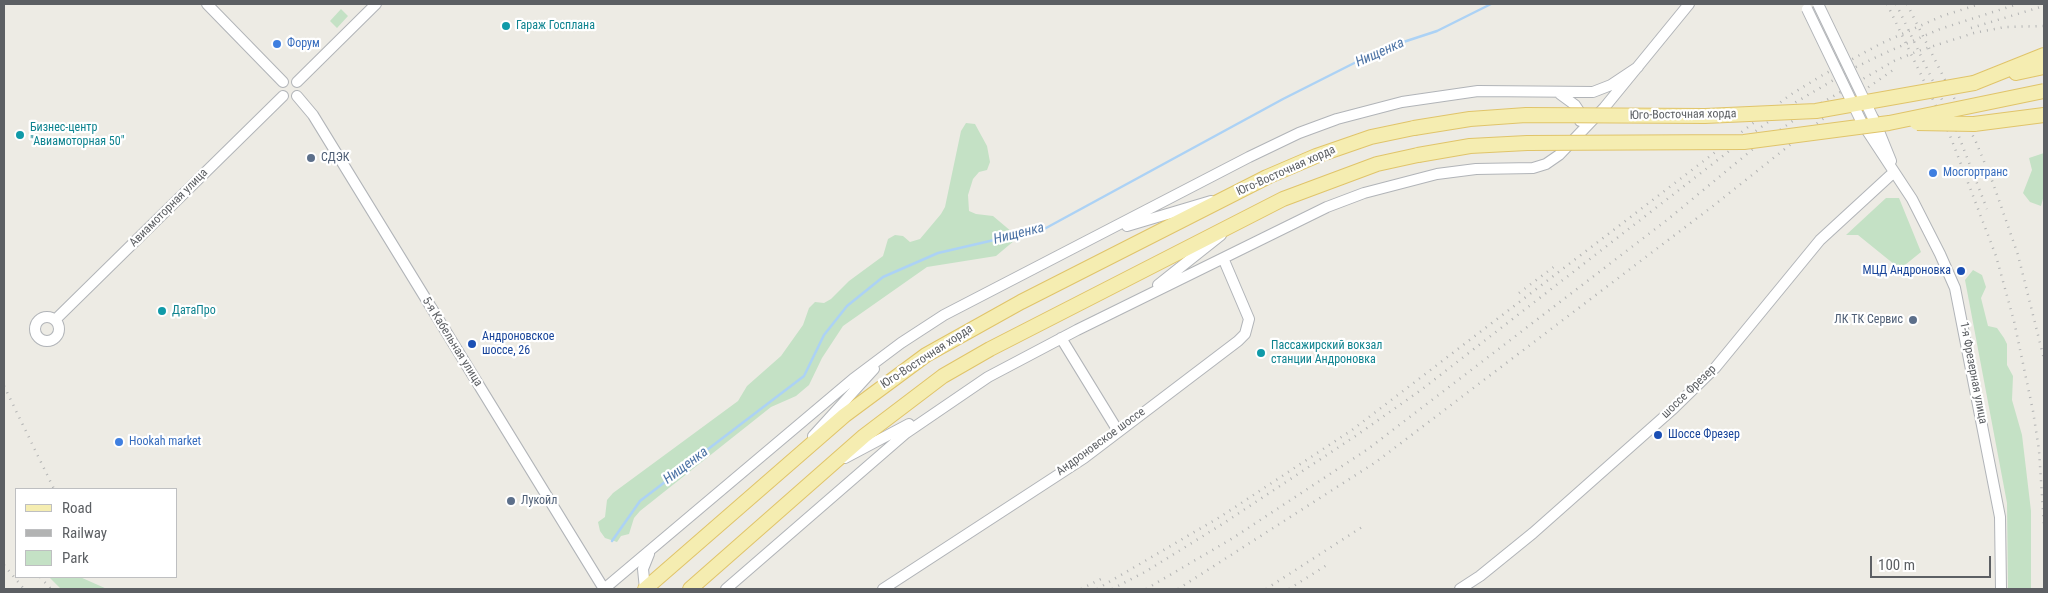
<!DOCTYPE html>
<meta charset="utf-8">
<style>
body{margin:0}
#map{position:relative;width:2048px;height:593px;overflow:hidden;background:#edebe4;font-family:"Roboto Condensed",sans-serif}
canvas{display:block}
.frame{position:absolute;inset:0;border:5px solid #5c5f63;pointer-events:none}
.legend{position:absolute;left:15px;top:488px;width:162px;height:90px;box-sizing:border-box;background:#fff;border:1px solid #bebfc1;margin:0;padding:6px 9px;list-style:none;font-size:15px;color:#5c5f63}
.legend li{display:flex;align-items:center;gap:10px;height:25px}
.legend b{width:25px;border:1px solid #bebfc1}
.scale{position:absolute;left:1870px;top:556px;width:121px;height:22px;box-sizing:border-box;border:2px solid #5c5f63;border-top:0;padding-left:6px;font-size:15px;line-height:18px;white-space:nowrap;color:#5c5f63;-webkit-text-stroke:4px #fff;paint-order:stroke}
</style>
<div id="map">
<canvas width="2048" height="593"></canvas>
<div class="frame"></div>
<ul class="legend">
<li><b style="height:6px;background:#f5edb1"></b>Road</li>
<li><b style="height:6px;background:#b2b3b3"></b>Railway</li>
<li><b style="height:14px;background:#c4e1c5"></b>Park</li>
</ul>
<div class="scale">100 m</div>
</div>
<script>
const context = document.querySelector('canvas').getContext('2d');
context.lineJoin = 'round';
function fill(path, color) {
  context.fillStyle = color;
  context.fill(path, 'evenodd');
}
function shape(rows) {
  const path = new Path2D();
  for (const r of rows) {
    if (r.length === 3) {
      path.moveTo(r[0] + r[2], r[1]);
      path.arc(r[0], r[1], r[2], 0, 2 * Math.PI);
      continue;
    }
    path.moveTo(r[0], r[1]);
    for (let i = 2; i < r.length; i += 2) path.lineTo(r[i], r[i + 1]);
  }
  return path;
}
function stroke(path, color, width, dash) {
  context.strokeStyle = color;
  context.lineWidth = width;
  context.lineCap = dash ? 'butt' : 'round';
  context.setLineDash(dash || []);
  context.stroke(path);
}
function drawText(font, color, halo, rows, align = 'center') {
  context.font = font + ' "Roboto Condensed",sans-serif';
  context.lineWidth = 4.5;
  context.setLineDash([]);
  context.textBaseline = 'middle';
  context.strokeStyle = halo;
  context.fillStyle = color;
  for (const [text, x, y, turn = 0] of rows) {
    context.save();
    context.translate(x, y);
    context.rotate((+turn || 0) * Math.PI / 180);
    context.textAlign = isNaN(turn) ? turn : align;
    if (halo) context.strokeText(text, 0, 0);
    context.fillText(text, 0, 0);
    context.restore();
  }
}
fill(shape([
 [341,9,348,16,337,28,330,21],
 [966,123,975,124,987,146,990,162,987,170,979,172,973,179,968,195,969,211,976,214,993,216,1012,232,1015,240,996,256,927,267,843,326,822,358,809,385,796,396,771,407,640,511,634,518,629,534,621,536,617,542,605,538,600,531,598,522,605,517,607,500,613,493,738,401,747,386,781,356,803,325,809,308,815,302,824,303,831,299,849,281,883,256,888,239,895,235,903,236,910,242,920,239,941,214,945,207,961,131],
 [2044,153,2044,195,2041,206,2030,202,2023,193,2032,170,2029,158],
 [1886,198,1899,198,1921,252,1900,269,1858,235,1846,235],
 [1973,270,1982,275,1986,287,1981,298,1988,326,1997,328,2004,338,2007,344,2007,365,2013,376,2012,400,2022,435,2031,511,2031,589,2008,589,2007,503,1965,280],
 [49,577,80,577,107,589,61,589]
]), '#c4e1c5');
stroke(shape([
 [612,541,640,501,804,376,824,335,847,306,883,277,938,253,1046,228,1283,99,1382,49,1437,31,1491,4]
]), '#acd2f5', 2.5);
const minor = shape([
 [207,4,283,82],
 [297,82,376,4],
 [1560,94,1575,105,1579,111,1580,121],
 [297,96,313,115,604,589],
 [1874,119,1891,161],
 [1862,123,1912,199,1940,254,1955,288,2000,517,2001,589],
 [1127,226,1211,201],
 [1158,285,1221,235],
 [47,329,12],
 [55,320,283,96],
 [1061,338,1118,431],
 [813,436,874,369],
 [845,458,909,424],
 [604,589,853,379,901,343,944,315,1249,157,1299,133,1337,119,1402,102,1478,91,1593,92,1611,85,1638,67],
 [645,589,643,569,649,554],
 [726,589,906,433,988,377,1077,330,1327,207,1364,193,1437,174,1476,169,1533,168,1546,164,1559,155,1604,108,1689,4],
 [883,589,1084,458,1238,341,1245,334,1249,319,1223,258],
 [1460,589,1480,576,1533,533,1674,408,1715,368,1820,240,1894,172]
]);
const major = shape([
 [2016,73,2044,67],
 [1974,83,2044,55],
 [1974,124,2044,115],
 [645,589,845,415,926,355,1021,302,1267,177,1316,156,1371,137,1414,128],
 [690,589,864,436,943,376,990,349,1283,199,1377,164,1418,155]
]);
stroke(minor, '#b1b4b8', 12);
stroke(major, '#e0c46a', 16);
stroke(minor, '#fff', 10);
stroke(major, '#f5edb1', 14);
stroke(shape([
 [1887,4,1949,133,1996,256,2014,321,2033,411,2039,450,2044,526],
 [1896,4,1956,129,1987,209],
 [1907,4,1976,142,1993,183,2018,255,2044,359],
 [1971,28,2044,6],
 [1519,293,1555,266],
 [4,386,54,489],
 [4,565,24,589],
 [40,577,51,589],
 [1081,589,1103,578],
 [1097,589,1220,517,1352,430,1790,95,1821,76,1882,43,1942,16,1980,4],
 [1112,589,1145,572,1224,523,1357,435,1421,390,1746,138,1796,102,1856,67,1885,53,1940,29,2018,4],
 [1146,589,1233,538,1368,449,1667,220,1753,149,1804,113,1894,61,1918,51,1974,33,2005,27,2044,26],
 [1178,589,1376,462,1713,206,1820,121,1893,70],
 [1266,589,1362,527],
 [1289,589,1330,563],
 [2044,589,2044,587]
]), '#b2b3b3', 2.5, [1, 6]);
const minorBridge = shape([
 [1818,4,1873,118],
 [1807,9,1862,123]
]);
const majorBridge = shape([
 [1917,123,1974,124],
 [1414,128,1470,119,1526,115,1705,116,1816,111,1974,83],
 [1418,155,1470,146,1527,143,1744,142,1889,123,2044,91]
]);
stroke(minorBridge, '#b1b4b8', 12, []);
stroke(majorBridge, '#e0c46a', 16, []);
stroke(minorBridge, '#fff', 10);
stroke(majorBridge, '#f5edb1', 14);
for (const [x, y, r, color] of [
 [506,26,5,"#0f9aa8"],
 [277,44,5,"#3f7fe0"],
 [20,135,5,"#0f9aa8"],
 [311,158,5,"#5c6f8a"],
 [1933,173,5,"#3f7fe0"],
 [1961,271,5,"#1a4fb4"],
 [162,311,5,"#0f9aa8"],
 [1913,320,5,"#5c6f8a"],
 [472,344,5,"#1a4fb4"],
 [1261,353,5,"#0f9aa8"],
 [1658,435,5,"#1a4fb4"],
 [119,442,5,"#3f7fe0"],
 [511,501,5,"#5c6f8a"]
]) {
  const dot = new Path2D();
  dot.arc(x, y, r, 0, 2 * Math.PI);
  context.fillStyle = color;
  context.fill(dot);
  stroke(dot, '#fff', 2);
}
drawText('12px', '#0d838f', '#fff', [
 ["Гараж Госплана",516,26],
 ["Бизнес-центр",30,128],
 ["\"Авиамоторная 50\"",30,142],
 ["ДатаПро",172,311],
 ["Пассажирский вокзал",1271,346],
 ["станции Андроновка",1271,360]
], 'left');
drawText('12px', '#366cbe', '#fff', [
 ["Форум",287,44],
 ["Мосгортранс",1943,173],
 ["Hookah market",129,442]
], 'left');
drawText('12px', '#5c5f63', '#fff', [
 ["Юго-Восточная хорда",1683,115,-1],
 ["Юго-Восточная хорда",1286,171,-24],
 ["Авиамоторная улица",169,208,-45],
 ["5-я Кабельная улица",452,342,58],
 ["Юго-Восточная хорда",927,357,-33],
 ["1-я Фрезерная улица",1973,373,79],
 ["шоссе Фрезер",1689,392,-44],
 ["Андроновское шоссе",1101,442,-36]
]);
drawText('12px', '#4e5e75', '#fff', [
 ["СДЭК",321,158],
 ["ЛК ТК Сервис",1903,320,"right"],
 ["Лукойл",521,501]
], 'left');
drawText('12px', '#164399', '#fff', [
 ["МЦД Андроновка",1951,271,"right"],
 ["Андроновское",482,337],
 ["шоссе, 26",482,351],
 ["Шоссе Фрезер",1668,435]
], 'left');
drawText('italic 14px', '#4c73a5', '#fff', [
 ["Нищенка",1380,53,-24],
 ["Нищенка",1019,234,-14],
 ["Нищенка",686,466,-37]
]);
</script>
